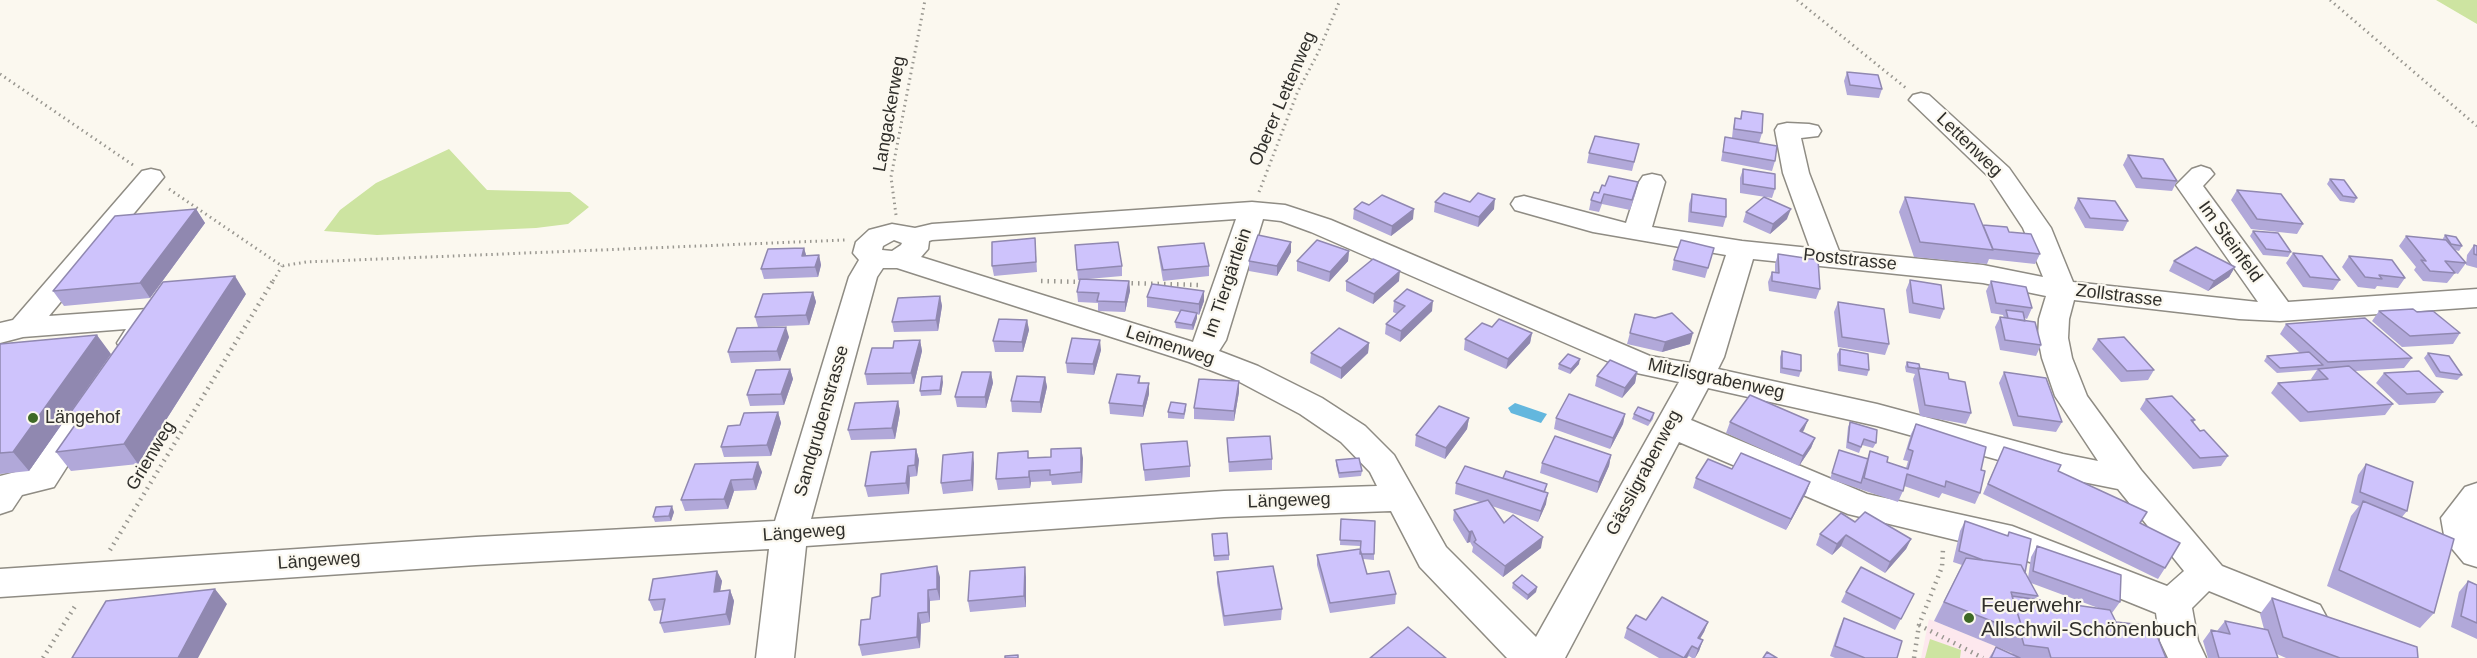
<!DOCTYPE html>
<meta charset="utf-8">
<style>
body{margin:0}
canvas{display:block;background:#fbf8ef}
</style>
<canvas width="2477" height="658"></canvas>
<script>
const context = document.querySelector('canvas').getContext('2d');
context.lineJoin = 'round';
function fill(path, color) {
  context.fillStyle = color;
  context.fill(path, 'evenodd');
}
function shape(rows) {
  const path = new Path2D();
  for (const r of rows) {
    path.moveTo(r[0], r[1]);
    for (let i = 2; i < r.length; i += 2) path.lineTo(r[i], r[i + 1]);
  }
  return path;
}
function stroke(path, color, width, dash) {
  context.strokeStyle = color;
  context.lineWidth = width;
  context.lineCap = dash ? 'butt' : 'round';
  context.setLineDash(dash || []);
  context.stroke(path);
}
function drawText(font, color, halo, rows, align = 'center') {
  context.font = font + ' Helvetica,sans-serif';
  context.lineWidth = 4.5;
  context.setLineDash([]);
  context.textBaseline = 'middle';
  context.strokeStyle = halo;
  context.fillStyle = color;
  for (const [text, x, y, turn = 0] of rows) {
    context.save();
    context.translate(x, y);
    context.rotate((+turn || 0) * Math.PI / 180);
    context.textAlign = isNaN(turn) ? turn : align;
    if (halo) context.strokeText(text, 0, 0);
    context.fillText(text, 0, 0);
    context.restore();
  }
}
fill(shape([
 [1929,619,2012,653,2153,658,1921,658]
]), '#fde8ee');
fill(shape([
 [2436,0,2477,0,2477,24],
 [449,149,487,190,570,192,589,207,568,224,536,228,377,235,324,231,340,210,376,183],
 [1930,639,1961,650,1960,658,1925,658]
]), '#cde4a1');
fill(shape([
 [1515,403,1547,414,1541,423,1511,413,1508,408]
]), '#63b7de');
const minor = shape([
 [1921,93,1929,95,2009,168,2051,228,2073,282,2258,302,2176,185,2192,169,2201,166,2210,169,2214,174,2203,186,2288,302,2477,289,2477,307,2280,321,2239,319,2074,300,2069,319,2068,338,2072,358,2087,396,2141,470,2222,566,2320,605,2326,616,2320,627,2307,631,2209,591,2192,608,2198,641,2206,658,2168,658,2160,641,2156,613,2005,552,1848,514,1679,442,1565,658,1507,658,1420,567,1391,511,1224,517,806,546,794,658,756,658,769,549,476,565,0,597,0,569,476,537,775,521,849,277,859,260,853,253,856,242,869,230,892,224,915,228,932,224,1252,202,1285,205,1331,220,1650,356,1690,363,1726,255,1593,232,1515,210,1511,204,1515,198,1524,196,1626,223,1639,182,1643,176,1652,174,1661,176,1665,182,1652,227,1742,241,1810,248,1783,173,1775,130,1778,125,1787,123,1809,124,1818,126,1821,131,1818,136,1801,138,1809,173,1839,251,1983,265,2043,277,2023,228,1990,178,1909,100,1913,95,1921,93],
 [1236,219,1193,342,921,257,928,249,929,241,932,240,1236,219],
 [1263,219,1281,221,1311,232,1632,372,1679,382,1536,637,1446,547,1394,455,1365,426,1322,398,1258,366,1219,351,1226,340,1263,219],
 [894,240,902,243,901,245,892,251,882,250,883,246,894,240],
 [1753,259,1983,283,2046,296,2039,319,2038,338,2042,358,2055,396,2098,461,2063,454,1877,404,1718,369,1724,357,1753,259],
 [883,268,897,268,1189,362,1236,380,1300,414,1341,442,1370,472,1377,486,1224,491,811,519,877,277,883,268],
 [1708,388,1877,426,2063,478,2118,489,2184,571,2167,586,2012,526,1867,494,1691,420,1708,388],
 [151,169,160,171,164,177,49,316,148,309,159,311,163,318,143,350,132,353,121,350,117,343,126,329,23,337,0,343,0,323,13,320,142,171,151,169],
 [80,410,91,413,96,421,54,487,22,495,12,510,0,514,0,476,31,468,69,413,80,410],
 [2477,483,2477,567,2464,563,2449,545,2444,535,2441,518,2465,487,2477,483]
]);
stroke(minor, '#8f8c84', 3);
stroke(shape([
 [1797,0,1906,88],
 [2330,0,2477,126],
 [0,74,133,165],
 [169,189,282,266,306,262,845,240],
 [1259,192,1298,91,1318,53,1340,0],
 [896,215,891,177,925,0],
 [273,281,282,266]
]), '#999790', 3, [1.5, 4]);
stroke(shape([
 [1041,281,1084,282],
 [1125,283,1201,285],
 [110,550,274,279],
 [1919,625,1983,658],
 [43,658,77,603],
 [1914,658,1919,625,1942,567,1943,549]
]), '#999790', 4.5, [1.5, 5]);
fill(minor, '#fff');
fill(shape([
 [1847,72,1882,89,1879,98,1847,95,1844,81],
 [1742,111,1762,133,1759,143,1775,161,1772,171,1721,161,1725,137,1732,138,1733,128,1735,118,1740,119],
 [1639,144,1632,171,1587,163,1589,153],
 [2128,155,2177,181,2172,191,2136,188,2123,165],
 [1743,169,1775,189,1772,198,1740,193,1740,178],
 [2330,179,2357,198,2354,203,2340,201,2327,184],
 [2237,190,2303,224,2297,234,2251,229,2231,200],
 [1636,192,1630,210,1602,204,1599,212,1589,210,1591,200,1599,193],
 [1692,194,1726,217,1723,227,1688,222,1689,204],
 [1905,197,1983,225,2009,232,2040,254,2035,264,1989,259,1987,264,1914,257,1899,212],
 [2078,198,2128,221,2123,231,2085,228,2074,208],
 [1435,202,1470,202,1494,209,1478,227,1434,212],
 [1369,205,1413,219,1391,236,1353,219,1354,209],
 [196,209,205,223,150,298,64,306,53,291],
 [1746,212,1787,219,1770,234,1743,222],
 [2253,231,2291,252,2288,257,2263,255,2250,236],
 [2445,235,2462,246,2459,251,2455,250,2466,263,2458,274,2455,273,2447,283,2423,281,2414,270,2416,267,2399,246,2406,236,2442,240],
 [1035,238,1037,272,994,276,992,266],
 [1075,245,1122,266,1122,276,1088,279,1129,281,1130,291,1125,312,1098,311,1098,303,1078,302,1077,292,1080,280,1078,280],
 [2474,245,2477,246,2477,268,2466,265,2467,255],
 [1158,247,1209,266,1209,276,1163,281,1159,258],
 [804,248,806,256,819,255,821,265,818,277,764,279,761,269],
 [1714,248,1705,278,1672,270,1674,260],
 [1349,251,1348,261,1329,282,1297,271,1297,261],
 [1291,252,1277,276,1249,271,1249,261],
 [2293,253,2340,280,2333,290,2303,287,2286,263],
 [1778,254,1820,289,1816,299,1769,291,1768,282,1772,272,1775,272,1775,264],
 [2349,256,2405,278,2398,288,2377,286,2375,289,2358,287,2342,267],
 [2174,261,2235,267,2229,277,2208,291,2169,271],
 [1910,280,1944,309,1940,319,1909,313,1906,290],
 [1346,281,1399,281,1373,304,1346,291],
 [1991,281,2032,308,2027,319,2025,318,2025,321,2041,345,2036,356,2000,350,1995,327,2000,317,2004,318,2003,315,1991,313,1986,291],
 [813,292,816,302,809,325,758,327,755,317],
 [246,294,138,464,71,471,56,452,75,426,68,416],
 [940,296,942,306,938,331,894,332,892,322],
 [1147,297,1204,301,1199,315,1197,314,1197,318,1193,330,1176,328,1175,322,1180,312,1147,307],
 [1394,301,1432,311,1400,342,1385,334,1386,324,1397,314,1393,312],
 [1838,302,1889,344,1885,355,1838,347,1834,312],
 [2379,311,2460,333,2453,344,2402,347,2372,321],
 [1635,314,1690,344,1662,352,1627,344],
 [1027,320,1029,330,1023,352,995,352,993,341],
 [2286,324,2412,358,2404,368,2355,371,2393,404,2385,415,2300,422,2271,393,2278,383,2312,380,2311,379,2317,370,2277,373,2264,361,2267,356,2300,353,2280,334],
 [1492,327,1532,333,1530,343,1506,369,1464,350,1465,339],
 [789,337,780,361,731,363,728,352],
 [2098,339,2154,370,2148,380,2121,382,2092,349],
 [920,340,922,351,914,384,867,385,865,374,893,348],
 [1369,343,1368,353,1341,379,1310,363,1311,353],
 [0,344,111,354,29,471,0,474],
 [1840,349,1869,370,1867,376,1838,371,1837,354],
 [1101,350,1094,375,1067,373,1066,363],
 [1782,351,1801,371,1799,377,1780,373,1780,357],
 [2428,353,2462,375,2457,380,2436,377,2424,358],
 [1907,362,1920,369,1949,379,1971,413,1966,424,1920,416,1913,379,1915,374,1906,372,1905,367],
 [1559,364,1579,364,1570,374,1558,369],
 [790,369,793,379,784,405,750,406,747,395],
 [991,372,993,383,986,408,957,407,955,397],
 [1637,372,1635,383,1622,398,1595,386,1597,376],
 [2004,372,2062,422,2056,432,2013,426,1999,383],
 [2384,373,2443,392,2435,403,2399,405,2376,383],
 [1140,376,1140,383,1149,383,1149,394,1143,417,1110,414,1109,403],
 [1045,377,1047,387,1041,413,1012,412,1011,401],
 [943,382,941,395,921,396,920,391],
 [1239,392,1234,421,1194,419,1194,408],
 [2146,399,2195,420,2193,423,2200,431,2228,456,2221,466,2193,469,2140,409],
 [898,401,900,412,895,439,851,440,848,430],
 [1186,409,1184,419,1168,418,1168,412],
 [778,412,781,423,771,456,724,457,721,447,740,425],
 [1654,413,1653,419,1648,426,1632,419,1634,414],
 [1625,414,1623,424,1610,449,1554,429,1556,418],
 [1469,418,1467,429,1445,459,1415,446,1416,435],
 [1808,420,1802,432,1815,438,1811,448,1799,466,1726,433,1730,422],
 [1850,422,1876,443,1873,448,1862,445,1859,453,1846,448,1848,427],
 [1916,424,1981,470,1980,493,1975,504,1942,493,1939,498,1904,486,1903,491,1898,502,1830,479,1839,450,1867,459,1870,451,1887,462,1906,468,1908,461,1903,460,1911,434],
 [1227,438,1272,459,1272,470,1229,472],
 [1141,444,1190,466,1190,477,1145,481],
 [2004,447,2058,471,2140,523,2165,568,2158,579,1983,494],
 [916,449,919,460,917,476,910,477,909,494,868,497,865,486],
 [1611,455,1609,466,1597,493,1540,473,1542,463],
 [1029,458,1083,458,1082,483,1052,485,1051,481,1031,482,1030,488,998,490,996,479],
 [1336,460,1362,471,1361,476,1339,478,1336,465],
 [974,463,973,491,943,494,941,483],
 [695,464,762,472,756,490,734,491,728,509,685,511,681,500],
 [2366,464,2407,511,2402,517,2434,613,2420,628,2327,586,2351,516,2359,506,2351,503,2358,475],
 [1503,478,1547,484,1545,492,1546,504,1538,522,1492,506,1504,523,1541,548,1503,577,1472,552,1473,547,1470,542,1467,543,1453,520,1454,510,1480,502,1455,494,1456,483],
 [1696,478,1810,482,1806,493,1786,530,1693,488],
 [674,512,671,521,655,522,653,517],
 [1341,519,1374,554,1374,560,1363,559,1367,574,1396,594,1395,604,1330,613,1317,565,1317,555,1360,551,1360,546,1340,545],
 [1965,521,2007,536,2009,532,2028,578,2031,557,2037,546,2120,602,2112,613,2111,612,2116,622,2166,658,1989,658,1996,647,2013,655,2012,653,1934,621,1962,565,1953,562,1960,531],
 [2031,583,2101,609,2035,599,2038,596],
 [1855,522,1911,539,1906,549,1885,573,1841,546,1832,555,1816,545,1820,534],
 [1212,534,1229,555,1229,560,1214,561],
 [717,571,722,581,720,591,730,590,734,601,730,625,664,633,660,623,663,610,654,611,649,600],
 [1217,572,1282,609,1281,620,1224,626,1217,583],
 [940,577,940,600,930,601,930,622,921,624,920,648,862,656,859,645,880,596],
 [1026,577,1026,607,970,612,968,601],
 [2468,581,2477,585,2477,639,2451,627,2459,592],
 [1513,583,1537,587,1536,592,1527,600,1512,588],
 [1846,592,1914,594,1895,630,1841,602],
 [2272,598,2418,658,2286,658,2277,654,2278,658,2208,658,2203,641,2211,630,2217,631,2225,621,2264,629,2260,614],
 [1844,618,1897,658,1835,658,1830,656,1839,629],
 [1646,620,1708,622,1704,632,1700,639,1703,640,1699,651,1695,658,1692,658,1689,656,1687,658,1659,658,1624,638,1627,628]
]), '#b1a8d9');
fill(shape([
 [1495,199,1494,209,1478,227,1479,217],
 [196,209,205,223,150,298,140,283],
 [1414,209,1413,219,1391,236,1392,226],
 [1791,209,1787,219,1770,234,1773,224],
 [1291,242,1291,252,1277,276,1277,266],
 [804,248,807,258,802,256],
 [1349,251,1348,261,1329,282,1330,272],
 [819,255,821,265,818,277,815,267],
 [2235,267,2229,277,2208,291,2214,281],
 [1400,271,1399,281,1373,304,1374,294],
 [235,276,246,294,138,464,124,444],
 [1129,281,1130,291,1125,312,1125,302],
 [1204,291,1204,301,1199,315,1199,304],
 [813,292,816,302,809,325,806,315],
 [940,296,942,306,938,331,936,320],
 [1433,301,1432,311,1400,342,1401,331],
 [1197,313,1197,318,1193,330,1192,325],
 [1027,320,1029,330,1023,352,1022,342],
 [786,327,789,337,780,361,777,351],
 [1532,333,1530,343,1506,369,1508,359],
 [1693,333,1690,344,1662,352,1665,342],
 [97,335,111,354,29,471,13,452],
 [920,340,922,351,914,384,911,373],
 [1100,340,1101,350,1094,375,1093,364],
 [1369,343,1368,353,1341,379,1341,368],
 [1580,359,1579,364,1570,374,1571,369],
 [790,369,793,379,784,405,781,394],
 [991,372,993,383,986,408,985,397],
 [1637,372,1635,383,1622,398,1625,388],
 [942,376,943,382,941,395,940,390],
 [1045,377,1047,387,1041,413,1040,402],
 [1239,381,1239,392,1234,421,1234,411],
 [1149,383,1149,394,1143,417,1143,406],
 [898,401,900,412,895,439,892,428],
 [778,412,781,423,771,456,767,445],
 [1625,414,1623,424,1610,449,1613,438],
 [1469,418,1467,429,1445,459,1446,448],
 [1808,420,1804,430,1796,442,1800,431],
 [1815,438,1811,448,1799,466,1803,456],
 [1081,448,1083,458,1082,483,1081,472],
 [916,449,919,460,917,476,915,465],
 [973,452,974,463,973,491,971,480],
 [1611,455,1609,466,1597,493,1599,482],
 [758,462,762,472,756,490,753,479],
 [908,466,910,477,909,494,906,483],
 [1029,471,1031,482,1030,488,1029,477],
 [731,480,734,491,728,509,724,499],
 [1810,482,1806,493,1786,530,1791,519],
 [1548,493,1546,504,1538,522,1541,511],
 [672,506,674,512,671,521,669,516],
 [1472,531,1470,542,1467,543,1469,532],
 [1846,535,1841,546,1832,555,1837,544],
 [1543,537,1541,548,1503,577,1505,566],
 [1911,539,1906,549,1885,573,1890,562],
 [937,566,940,577,940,600,937,589],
 [1025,567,1026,577,1026,607,1024,596],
 [717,571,722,581,718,603,714,592],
 [1537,587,1536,592,1527,600,1528,595],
 [215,589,227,604,198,658,178,658],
 [730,590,734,601,730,625,726,614],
 [928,590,930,601,930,622,928,612],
 [918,613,921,624,920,648,917,637],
 [1708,622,1704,632,1694,648,1698,638],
 [1703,640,1699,651,1695,658,1698,649],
 [1692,646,1687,658,1684,658]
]), '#9088b0');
const building = shape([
 [1847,72,1878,75,1882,89,1850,85,1847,72],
 [1742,111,1763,114,1762,133,1734,129,1735,118,1741,119,1742,111],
 [1595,136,1639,144,1634,162,1589,153,1595,136],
 [1725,137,1777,146,1775,161,1723,152,1725,137],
 [2128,155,2163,159,2177,181,2142,178,2128,155],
 [1743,169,1775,174,1775,189,1743,184,1743,169],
 [1609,176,1638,182,1632,200,1604,194,1601,203,1591,200,1594,192,1599,193,1602,185,1605,186,1609,176],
 [2330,179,2344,180,2357,198,2343,196,2330,179],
 [2237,190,2281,194,2303,224,2257,219,2237,190],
 [1444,193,1470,202,1478,193,1495,199,1479,217,1435,202,1444,193],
 [1692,194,1726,199,1726,217,1691,212,1692,194],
 [1382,195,1414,209,1392,226,1354,209,1362,202,1369,205,1382,195],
 [1764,197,1791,209,1773,224,1746,212,1764,197],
 [1905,197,1974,204,1993,250,1920,242,1905,197],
 [2078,198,2115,201,2128,221,2090,218,2078,198],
 [196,209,140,283,53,291,115,216,196,209],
 [1983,225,2007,227,2009,232,2031,234,2040,254,1993,249,1983,225],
 [2253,231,2278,233,2291,252,2266,249,2253,231],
 [1258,235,1291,242,1277,266,1249,261,1258,235],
 [2445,235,2456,237,2462,246,2451,244,2445,235],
 [2406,236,2446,240,2466,263,2445,261,2455,273,2430,271,2421,260,2426,261,2406,236],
 [1035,238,1036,262,992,266,992,242,1035,238],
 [1317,240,1349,251,1330,272,1297,261,1317,240],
 [1681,240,1714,248,1708,268,1674,260,1681,240],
 [1118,242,1122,266,1077,270,1075,245,1118,242],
 [1204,243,1209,266,1163,270,1158,247,1204,243],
 [2474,245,2477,246,2477,255,2474,254,2474,245],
 [2196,247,2235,267,2214,281,2174,261,2196,247],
 [804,248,802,256,819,255,815,267,761,269,768,249,804,248],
 [2293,253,2322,256,2340,280,2310,277,2293,253],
 [1778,254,1818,260,1820,289,1772,281,1772,272,1779,273,1778,254],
 [2349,256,2392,260,2405,278,2379,275,2382,279,2365,277,2349,256],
 [1373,259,1400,271,1374,294,1346,281,1373,259],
 [235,276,124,444,56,452,82,415,68,416,163,282,235,276],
 [1080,279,1129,281,1125,302,1097,301,1099,293,1077,292,1080,279],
 [1910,280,1941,285,1944,309,1913,303,1910,280],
 [1991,281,2026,287,2032,308,1996,303,1991,281],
 [1152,284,1204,291,1199,304,1147,297,1152,284],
 [1407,289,1433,301,1401,331,1386,324,1405,306,1394,301,1407,289],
 [813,292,806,315,755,317,763,294,813,292],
 [940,296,936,320,892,322,898,298,940,296],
 [1838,302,1884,309,1889,344,1842,337,1838,302],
 [2413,309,2417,312,2433,311,2460,333,2410,336,2379,311,2413,309],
 [1181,310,1197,313,1192,325,1175,322,1181,310],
 [2006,310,2023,312,2025,321,2008,318,2006,310],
 [1672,313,1693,333,1665,342,1630,333,1635,314,1655,318,1672,313],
 [2000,317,2035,322,2041,345,2005,340,2000,317],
 [2365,318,2412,358,2328,362,2286,324,2365,318],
 [999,319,1027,320,1022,342,993,341,999,319],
 [1499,319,1532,333,1508,359,1465,339,1482,323,1492,327,1499,319],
 [786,327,777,351,728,352,737,328,786,327],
 [1339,328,1369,343,1341,368,1311,353,1339,328],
 [97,335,13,452,0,453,0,344,97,335],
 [2124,337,2154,370,2127,371,2098,339,2124,337],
 [1072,338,1100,340,1093,364,1066,363,1072,338],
 [920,340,911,373,865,374,872,348,893,348,894,341,920,340],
 [1840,349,1868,354,1869,370,1840,365,1840,349],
 [1782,351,1801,355,1801,371,1782,368,1782,351],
 [2309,352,2323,365,2280,368,2267,356,2309,352],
 [2428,353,2449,356,2462,375,2440,372,2428,353],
 [1568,354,1580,359,1571,369,1559,364,1568,354],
 [1610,360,1637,372,1625,388,1597,376,1610,360],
 [1907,362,1919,364,1920,369,1908,367,1907,362],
 [2349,366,2393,404,2308,412,2278,383,2328,379,2318,369,2349,366],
 [1918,368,1948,373,1949,379,1965,382,1971,413,1925,405,1918,368],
 [790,369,781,394,747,395,756,370,790,369],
 [2419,371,2443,392,2407,394,2384,373,2419,371],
 [962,372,991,372,985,397,955,397,962,372],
 [2004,372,2046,378,2062,422,2018,416,2004,372],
 [1117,374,1140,376,1138,383,1149,383,1143,406,1109,403,1117,374],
 [942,376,940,390,920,391,922,377,942,376],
 [1017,376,1045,377,1040,402,1011,401,1017,376],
 [1199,379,1239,381,1234,411,1194,408,1199,379],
 [1569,394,1625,414,1613,438,1556,418,1569,394],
 [1750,395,1808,420,1800,431,1815,438,1803,456,1730,422,1750,395],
 [2172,396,2195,420,2191,420,2200,431,2204,430,2228,456,2200,458,2146,399,2172,396],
 [898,401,892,428,848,430,855,403,898,401],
 [1171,402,1186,404,1184,414,1168,412,1171,402],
 [1439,406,1469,418,1446,448,1416,435,1439,406],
 [1638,407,1654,413,1650,421,1634,414,1638,407],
 [778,412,767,445,721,447,728,426,740,425,744,413,778,412],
 [1850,422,1877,430,1876,443,1864,439,1861,447,1848,442,1850,422],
 [1916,424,1986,447,1981,470,1985,471,1980,493,1946,481,1945,487,1907,474,1903,491,1864,478,1870,451,1888,457,1887,462,1908,469,1913,451,1908,449,1916,424],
 [1270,436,1272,459,1229,462,1227,438,1270,436],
 [1555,436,1611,455,1599,482,1542,463,1555,436],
 [1187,441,1190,466,1144,470,1141,444,1187,441],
 [2004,447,2061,465,2058,471,2147,512,2140,523,2180,543,2165,568,1988,484,2004,447],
 [1081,448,1081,472,1050,475,1050,470,1029,471,1029,477,996,479,998,453,1028,451,1028,458,1051,457,1051,449,1081,448],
 [916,449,915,465,908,466,906,483,865,486,871,452,916,449],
 [1839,450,1868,459,1861,483,1832,473,1839,450],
 [973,452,971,480,941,483,943,455,973,452],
 [1741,453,1810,482,1791,519,1696,478,1708,459,1732,469,1741,453],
 [1359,458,1362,471,1339,473,1336,460,1359,458],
 [758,462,753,479,731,480,724,499,681,500,695,464,758,462],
 [2366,464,2413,482,2407,511,2360,492,2366,464],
 [1465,466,1548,493,1541,511,1456,483,1465,466],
 [1506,471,1547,484,1544,492,1503,478,1506,471],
 [1488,500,1504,523,1513,515,1543,537,1505,566,1474,542,1476,540,1472,531,1469,532,1454,510,1488,500],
 [2363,501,2454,539,2434,613,2339,570,2363,501],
 [672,506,669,516,653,517,656,507,672,506],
 [1865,512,1911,539,1890,562,1846,535,1837,544,1820,534,1841,513,1855,522,1865,512],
 [1341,519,1375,521,1374,554,1360,554,1361,541,1340,540,1341,519],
 [1965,521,2008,536,2009,532,2031,539,2025,573,2021,565,1983,560,1959,551,1965,521],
 [1227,533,1229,555,1214,556,1212,534,1227,533],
 [2037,546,2121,575,2120,602,2033,571,2037,546],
 [1360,549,1367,574,1389,571,1396,594,1330,603,1317,555,1360,549],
 [1966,558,2021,565,2038,596,2011,592,2024,634,1944,602,1966,558],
 [937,566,937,589,928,590,928,612,918,613,917,637,859,645,861,620,870,619,872,598,880,596,881,574,937,566],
 [1273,566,1282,609,1224,616,1217,572,1273,566],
 [1025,567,1024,596,968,601,970,571,1025,567],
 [1861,567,1914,594,1901,619,1846,592,1861,567],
 [717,571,714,592,730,590,726,614,660,623,665,599,649,600,653,579,717,571],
 [1522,575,1537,587,1528,595,1513,583,1522,575],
 [2468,581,2477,585,2477,623,2461,616,2468,581],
 [215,589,178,658,72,658,106,601,215,589],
 [2012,596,2110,610,2116,622,2153,626,2166,658,2051,658,2048,648,2024,645,2022,638,2024,634,2012,596],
 [1662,597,1708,622,1698,638,1703,640,1698,649,1692,646,1684,658,1627,628,1636,615,1646,620,1662,597],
 [2272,598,2417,647,2418,658,2340,658,2283,637,2272,598],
 [1844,618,1902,641,1897,658,1865,658,1835,646,1844,618],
 [2225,621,2268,630,2278,658,2219,658,2211,630,2230,634,2225,621],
 [1408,627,1446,658,1370,658,1408,627],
 [1996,647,2020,658,1991,658,1996,647],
 [1767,652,1777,658,1763,658,1767,652],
 [1018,655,1018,658,1005,658,1005,656,1018,655]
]);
fill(building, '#cec3fc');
stroke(building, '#9088b0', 1.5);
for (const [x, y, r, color] of [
 [33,418,6,"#3e6926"],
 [1969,618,6,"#3e6926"]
]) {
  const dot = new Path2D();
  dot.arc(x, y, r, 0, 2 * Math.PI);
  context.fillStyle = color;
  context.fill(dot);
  stroke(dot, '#fbf8ef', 2);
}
drawText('18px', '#302f2b', '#fbf8ef', [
 ["Oberer Lettenweg",1283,99,-67],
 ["Langackerweg",890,114,-80],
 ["Lettenweg",1969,145,44],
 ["Im Steinfeld",2230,242,54],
 ["Poststrasse",1850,260,6],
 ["Im Tiergärtlein",1228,283,-71],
 ["Zollstrasse",2119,296,7],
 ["Leimenweg",1170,346,18],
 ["Mitzlisgrabenweg",1716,379,12],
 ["Sandgrubenstrasse",822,421,-74],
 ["Grienweg",151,456,-59],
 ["Gässligrabenweg",1644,473,-62],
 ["Längeweg",1289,501,-2],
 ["Längeweg",804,533,-4],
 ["Längeweg",319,561,-4]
]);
drawText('18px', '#302f2b', '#fbf8ef', [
 ["Längehof",45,418]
], 'left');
drawText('21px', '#302f2b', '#fbf8ef', [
 ["Feuerwehr",1981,606],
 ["Allschwil-Schönenbuch",1981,630]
], 'left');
</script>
